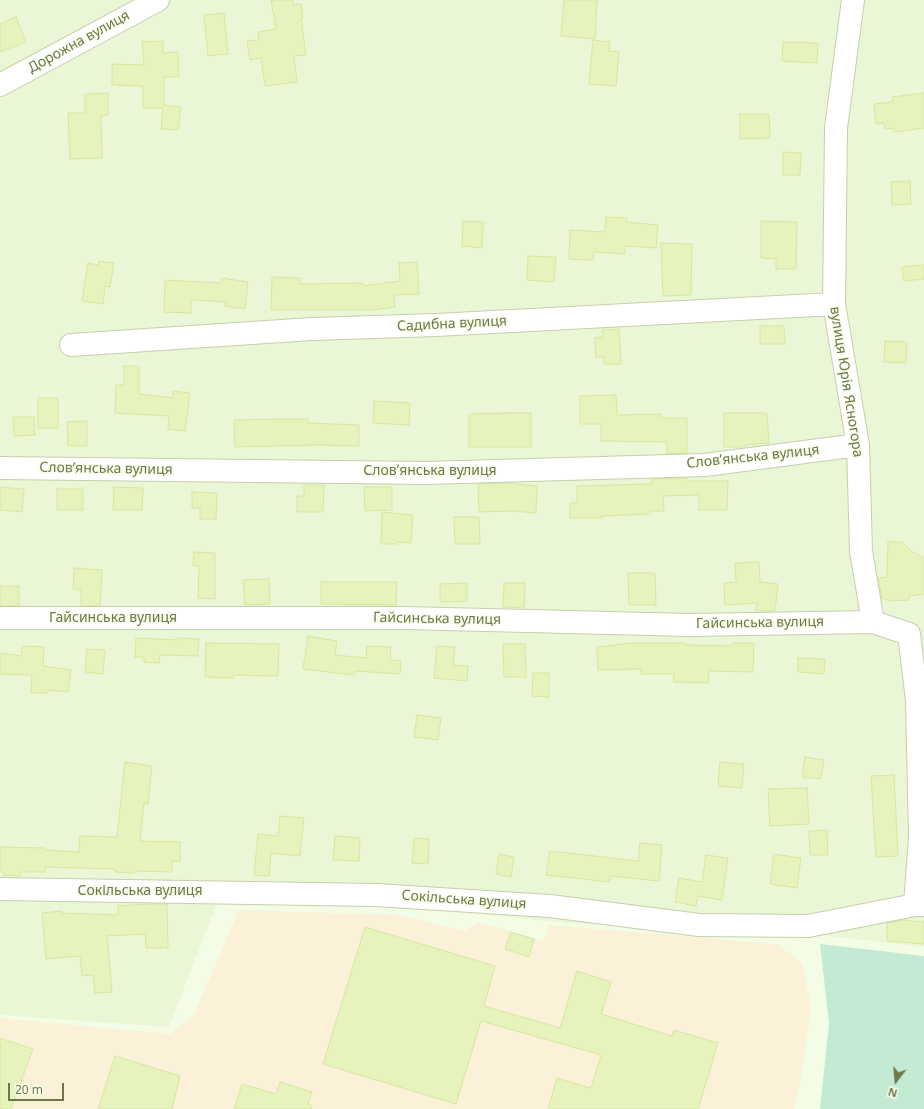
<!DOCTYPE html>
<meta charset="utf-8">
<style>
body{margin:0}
#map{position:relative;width:924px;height:1109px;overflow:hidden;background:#f3fde5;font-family:"Noto Sans",sans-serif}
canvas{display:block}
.north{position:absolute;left:876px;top:1061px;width:40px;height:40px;-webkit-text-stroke:3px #f7ffec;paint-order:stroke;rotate:196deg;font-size:11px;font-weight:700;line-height:16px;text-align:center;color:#6f7749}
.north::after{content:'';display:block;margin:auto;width:14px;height:18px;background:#6f7749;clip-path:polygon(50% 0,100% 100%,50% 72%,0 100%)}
.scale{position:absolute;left:8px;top:1083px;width:56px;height:18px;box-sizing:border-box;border:2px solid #6f7749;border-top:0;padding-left:5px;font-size:12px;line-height:14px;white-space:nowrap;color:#6f7749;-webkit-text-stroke:3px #f7ffec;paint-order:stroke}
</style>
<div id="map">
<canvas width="924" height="1109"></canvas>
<div class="north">N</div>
<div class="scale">20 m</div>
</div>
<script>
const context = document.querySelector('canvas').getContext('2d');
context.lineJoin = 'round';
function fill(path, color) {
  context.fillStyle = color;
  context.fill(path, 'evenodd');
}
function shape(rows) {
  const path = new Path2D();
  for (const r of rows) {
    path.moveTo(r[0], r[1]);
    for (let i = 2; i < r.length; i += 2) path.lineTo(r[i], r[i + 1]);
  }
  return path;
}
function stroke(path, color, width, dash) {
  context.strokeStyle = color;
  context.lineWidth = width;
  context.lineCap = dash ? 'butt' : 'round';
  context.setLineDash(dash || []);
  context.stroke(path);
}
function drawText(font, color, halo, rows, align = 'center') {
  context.font = font + ' "Noto Sans",sans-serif';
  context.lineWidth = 3;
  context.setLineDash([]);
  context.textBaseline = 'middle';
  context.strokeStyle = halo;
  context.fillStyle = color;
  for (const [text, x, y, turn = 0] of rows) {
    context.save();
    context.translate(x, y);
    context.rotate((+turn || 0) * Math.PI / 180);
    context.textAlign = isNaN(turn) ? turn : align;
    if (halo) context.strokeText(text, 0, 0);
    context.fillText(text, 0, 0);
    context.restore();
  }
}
fill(shape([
 [0,0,924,0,924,947,820,935,568,923,411,907,218,901,169,1027,0,1015]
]), '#eaf7d6');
fill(shape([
 [239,910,401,915,464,931,478,922,544,941,549,925,777,944,803,963,811,1009,802,1072,794,1109,0,1109,0,1018,170,1034,194,1014]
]), '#fbf1d8');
fill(shape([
 [820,944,924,956,924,1109,820,1109,829,1023]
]), '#c3ebd4');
const building = shape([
 [271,0,293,0,293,5,301,4,303,18,301,18,306,55,294,56,297,82,265,86,261,58,250,60,247,41,259,40,258,32,276,29,271,0],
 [564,0,597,0,595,39,561,36,564,0],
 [224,13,228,54,208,56,204,15,224,13],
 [16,17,26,42,0,52,0,24,16,17],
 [593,40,610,42,609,51,619,52,616,86,589,84,593,40],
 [163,41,163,53,178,52,179,77,164,77,164,105,181,107,178,130,161,129,163,108,143,108,143,86,112,85,112,64,144,65,142,42,163,41],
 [783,42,818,43,817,63,782,61,783,42],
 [108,93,108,115,101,116,102,158,70,159,68,113,85,113,85,94,108,93],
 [924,93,924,128,894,132,893,128,885,129,884,123,876,124,874,104,893,102,892,97,924,93],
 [740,114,769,114,770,138,740,139,740,114],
 [783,152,801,153,800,175,783,175,783,152],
 [910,181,911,204,892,205,891,182,910,181],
 [606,217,627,218,627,222,658,225,656,248,625,246,625,254,594,252,593,260,569,259,570,230,605,232,606,217],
 [463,221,483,222,482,248,462,246,463,221],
 [761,221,797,222,796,269,776,269,776,259,761,258,761,221],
 [661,243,692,244,691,295,663,296,661,243],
 [528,256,556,257,554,282,527,280,528,256],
 [99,261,114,263,110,287,105,286,103,304,82,301,88,263,98,265,99,261],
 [417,262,419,294,394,295,395,307,373,310,271,310,272,277,300,278,300,284,363,283,363,286,400,281,399,263,417,262],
 [924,265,924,279,904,281,902,267,924,265],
 [222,278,248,282,245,309,225,306,226,302,191,300,191,313,164,312,165,280,221,283,222,278],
 [760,326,784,326,785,344,760,344,760,326],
 [619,329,621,364,604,364,604,357,596,357,595,338,603,337,602,330,619,329],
 [885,341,907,342,906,363,884,362,885,341],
 [124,366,139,366,139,394,172,398,173,391,190,393,185,431,168,429,169,416,115,413,116,385,124,385,124,366],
 [616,395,617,415,661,414,661,418,687,418,687,453,667,454,667,442,601,441,601,424,580,424,580,396,616,395],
 [38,398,58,398,58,428,38,428,38,398],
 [374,401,410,403,409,425,373,423,374,401],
 [507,413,531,413,531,447,469,447,469,414,507,413],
 [724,413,767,413,769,443,745,445,744,447,724,447,724,413],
 [13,417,34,417,35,435,14,436,13,417],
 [279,419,308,419,308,423,359,425,359,446,318,445,235,447,234,420,279,419],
 [87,421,87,446,68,446,67,422,87,421],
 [687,478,687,481,728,481,727,510,699,510,699,495,663,496,664,511,650,511,651,514,602,516,602,518,570,518,570,503,577,503,577,486,652,484,652,479,687,478],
 [506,483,537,486,536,513,513,511,479,512,478,484,506,483],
 [304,485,324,485,323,512,297,512,297,496,304,496,304,485],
 [0,487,24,489,22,512,0,510,0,487],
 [114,487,143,488,142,510,113,510,114,487],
 [364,487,392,487,392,510,365,511,364,487],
 [57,489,83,489,83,510,57,510,57,489],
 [192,492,217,493,216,519,200,519,200,508,192,508,192,492],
 [382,512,413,515,411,543,397,542,397,544,381,544,382,512],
 [454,517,479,517,480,544,455,544,454,517],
 [888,542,902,542,911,551,924,558,924,594,909,596,909,600,891,601,882,598,878,578,887,577,888,542],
 [194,552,215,553,215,599,198,598,199,566,193,566,194,552],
 [759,562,760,582,778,584,775,611,756,611,757,603,725,605,724,583,736,582,735,563,759,562],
 [74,568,102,570,100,606,81,606,81,590,73,589,74,568],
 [628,573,655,573,656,605,629,605,628,573],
 [269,579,270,604,245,605,243,580,269,579],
 [321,582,397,582,396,605,321,604,321,582],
 [467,583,467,601,440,602,440,584,467,583],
 [504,583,525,583,524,608,503,607,504,583],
 [0,586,19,586,19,606,0,606,0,586],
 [308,636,337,641,335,655,366,658,367,646,391,647,390,660,401,661,400,674,355,671,354,675,303,669,308,636],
 [136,638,178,640,178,638,199,639,198,656,160,655,159,663,144,662,144,657,135,657,136,638],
 [206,643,279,644,278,676,233,675,233,678,205,677,206,643],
 [632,643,685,643,685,645,733,646,733,643,754,643,753,672,709,671,708,683,674,682,674,674,641,674,641,669,598,670,597,647,632,643],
 [503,644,525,644,526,677,504,677,503,644],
 [22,646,44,647,43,666,71,670,68,692,48,690,48,693,31,693,32,675,0,674,0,653,21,656,22,646],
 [437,646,455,647,453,665,468,666,467,681,434,678,437,646],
 [87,649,105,650,103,674,85,672,87,649],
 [798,658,825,659,824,674,798,672,798,658],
 [533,673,549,673,549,697,532,696,533,673],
 [417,715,441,718,438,740,414,737,417,715],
 [805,757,824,760,821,779,802,777,805,757],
 [125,762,152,766,148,804,144,803,140,841,180,842,180,862,172,861,172,872,135,871,134,873,115,872,115,869,45,867,45,872,20,872,20,876,3,875,3,871,0,871,0,847,45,848,45,850,79,852,80,836,117,837,125,762],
 [720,762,744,764,742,788,718,786,720,762],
 [894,775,898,856,876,857,871,776,894,775],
 [807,788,809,824,770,826,768,789,807,788],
 [280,816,304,818,300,856,271,853,269,876,254,875,258,834,278,836,280,816],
 [827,830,828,855,810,855,809,831,827,830],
 [335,836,360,838,359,861,333,860,335,836],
 [414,838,429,839,428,864,412,863,414,838],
 [640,843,662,845,659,881,610,876,610,882,546,875,550,851,638,861,640,843],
 [499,854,514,857,511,877,496,874,499,854],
 [774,854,801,858,797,888,770,884,774,854],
 [706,855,728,858,722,900,698,896,696,906,675,902,679,878,702,882,706,855],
 [150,904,167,904,168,948,146,948,145,934,107,936,112,992,95,993,93,975,82,976,80,956,46,959,42,913,62,911,62,913,118,915,118,906,150,904],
 [904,920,924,922,924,944,887,941,887,923,904,920],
 [365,927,495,966,484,1006,560,1028,577,971,611,982,601,1014,672,1036,674,1030,718,1043,698,1109,548,1109,557,1078,591,1088,601,1055,481,1021,456,1104,323,1064,365,927],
 [511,932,534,939,529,957,505,949,511,932],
 [0,1038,33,1049,11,1109,0,1109,0,1038],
 [115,1056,180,1076,172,1109,98,1109,115,1056],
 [280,1082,312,1092,308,1104,312,1106,311,1109,234,1109,242,1084,276,1094,280,1082]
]);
fill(building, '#e7f3bc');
stroke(building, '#d7e79c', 1);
const street = shape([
 [853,0,836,128,834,304,858,445,861,551,873,622,909,634,917,700,920,837,915,905],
 [0,85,158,0],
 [71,345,312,329,436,325,834,304],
 [0,468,426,473,705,465,858,445],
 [0,618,406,618,690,625,873,622],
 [0,889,376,895,550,906,699,925,808,926,915,905,924,905]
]);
stroke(street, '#c6cfab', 24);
stroke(street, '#fff', 22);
drawText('14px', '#6f7749', '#f7ffec', [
 ["Дорожна вулиця",79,42,-29],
 ["Садибна вулиця",452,324,-3],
 ["вулиця Юрія Ясногора",846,382,81],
 ["Словʼянська вулиця",753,457,-6],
 ["Словʼянська вулиця",106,469,1],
 ["Словʼянська вулиця",430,471],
 ["Гайсинська вулиця",113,618],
 ["Гайсинська вулиця",437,619,1],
 ["Гайсинська вулиця",760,623,-1],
 ["Сокільська вулиця",140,891],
 ["Сокільська вулиця",464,900,4]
]);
</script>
